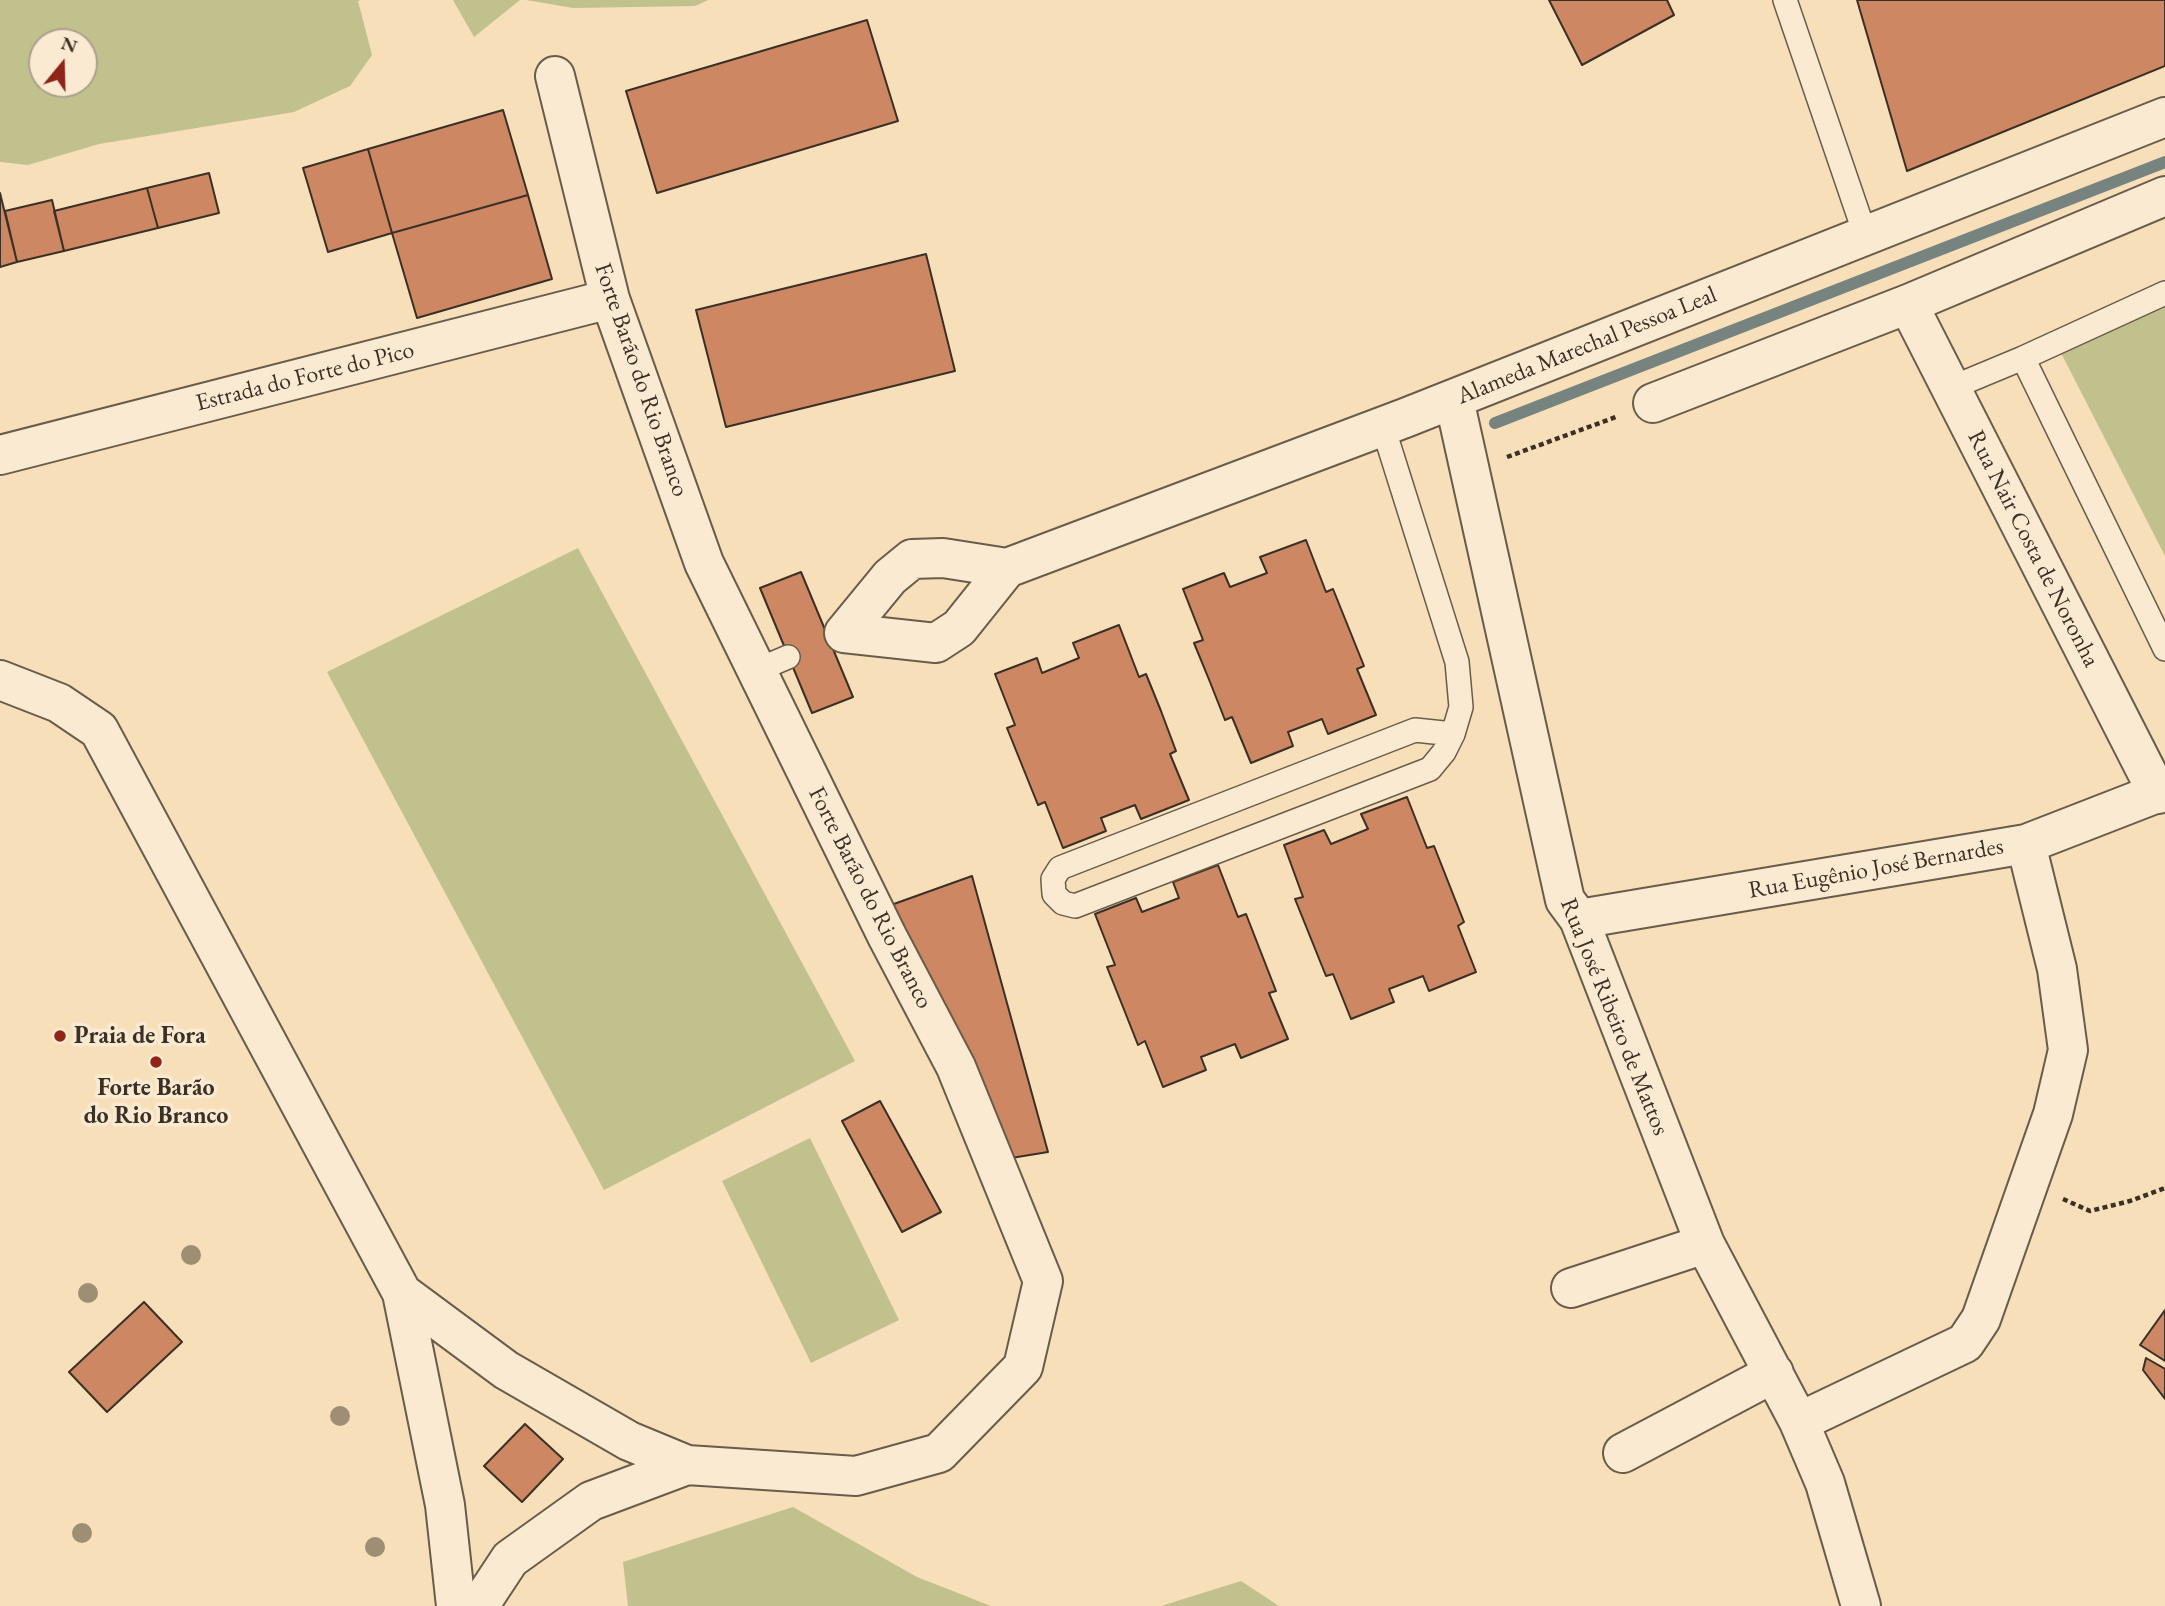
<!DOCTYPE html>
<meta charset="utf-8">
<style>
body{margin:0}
#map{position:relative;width:2165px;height:1606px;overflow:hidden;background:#f7dfba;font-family:"EB Garamond",serif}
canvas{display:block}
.north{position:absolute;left:28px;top:28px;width:70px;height:70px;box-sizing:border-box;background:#faead2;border:2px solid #ada08d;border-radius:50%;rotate:19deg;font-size:19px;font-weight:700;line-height:28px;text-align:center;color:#3a3026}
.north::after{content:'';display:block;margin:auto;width:24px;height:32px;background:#8f2418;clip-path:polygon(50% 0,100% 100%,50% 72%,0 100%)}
</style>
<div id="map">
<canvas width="2165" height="1606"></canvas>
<div class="north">N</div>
</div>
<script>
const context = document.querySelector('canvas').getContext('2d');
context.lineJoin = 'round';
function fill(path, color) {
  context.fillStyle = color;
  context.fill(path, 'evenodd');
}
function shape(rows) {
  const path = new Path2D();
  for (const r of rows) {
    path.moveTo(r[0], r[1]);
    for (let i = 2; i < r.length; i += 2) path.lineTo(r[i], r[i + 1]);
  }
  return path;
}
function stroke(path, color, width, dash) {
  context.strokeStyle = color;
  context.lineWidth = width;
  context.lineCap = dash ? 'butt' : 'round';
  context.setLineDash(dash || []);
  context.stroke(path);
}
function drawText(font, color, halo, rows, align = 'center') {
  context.font = font + ' "EB Garamond",serif';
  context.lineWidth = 7;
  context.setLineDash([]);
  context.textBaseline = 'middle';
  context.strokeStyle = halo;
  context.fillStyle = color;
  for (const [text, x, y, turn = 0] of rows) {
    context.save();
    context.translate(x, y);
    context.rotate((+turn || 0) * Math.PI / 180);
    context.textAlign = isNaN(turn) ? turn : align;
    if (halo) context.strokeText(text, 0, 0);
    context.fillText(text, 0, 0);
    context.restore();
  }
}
fill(shape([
 [0,0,361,0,358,1,372,55,350,86,294,112,99,144,28,165,0,162],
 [42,42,84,42,84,84,42,84],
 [453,0,520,0,474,37],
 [526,0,708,0,695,6,573,8],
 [2165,305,2165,556,2059,349],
 [578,548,855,1061,604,1190,327,672],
 [810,1138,899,1320,811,1363,722,1181],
 [793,1507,917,1577,991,1606,628,1606,623,1562],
 [1241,1581,1279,1606,1161,1606]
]), '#c1c18d');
stroke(shape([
 [1495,423,2165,162]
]), '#77837e', 12);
const building = shape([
 [1549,0,1667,0,1674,15,1582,65,1549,0],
 [1857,0,2165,0,2165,66,1907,171,1857,0],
 [867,20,898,121,657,193,626,91,867,20],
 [503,110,528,195,392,233,368,149,503,110],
 [368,149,392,233,328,252,303,168,368,149],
 [209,173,219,213,158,228,147,188,209,173],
 [147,188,158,228,64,251,54,211,147,188],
 [0,193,17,262,0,267,0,193],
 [528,195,552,279,417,318,392,233,528,195],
 [52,200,64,251,17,262,5,211,52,200],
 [926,254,955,371,726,427,696,310,926,254],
 [1306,540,1326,592,1333,589,1364,666,1357,669,1376,715,1328,734,1322,719,1288,732,1293,746,1251,763,1232,717,1225,720,1210,682,1194,643,1203,640,1183,589,1224,573,1230,587,1267,573,1260,557,1306,540],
 [801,572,853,697,812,713,760,588,801,572],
 [1119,625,1139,677,1146,674,1161,711,1176,751,1170,754,1189,800,1141,819,1135,805,1101,818,1106,831,1063,848,1045,802,1038,805,1007,728,1015,725,995,674,1037,658,1042,673,1079,658,1073,643,1119,625],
 [1407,797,1427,848,1434,846,1464,922,1458,926,1476,972,1429,991,1423,976,1389,989,1394,1002,1351,1019,1333,974,1326,976,1295,899,1303,897,1284,845,1324,830,1331,844,1368,829,1361,814,1407,797],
 [1218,865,1238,917,1246,914,1276,991,1269,993,1288,1039,1241,1058,1235,1044,1201,1057,1206,1070,1163,1087,1145,1041,1138,1045,1123,1007,1107,967,1115,965,1095,914,1136,898,1142,912,1179,898,1173,882,1218,865],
 [972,876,1048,1152,999,1160,891,905,972,876],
 [880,1101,941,1212,902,1232,842,1121,880,1101],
 [144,1302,182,1342,107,1412,69,1372,144,1302],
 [2165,1310,2165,1361,2140,1345,2165,1310],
 [2146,1358,2165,1369,2165,1399,2143,1370,2146,1358],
 [525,1424,563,1459,522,1502,484,1466,525,1424]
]);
fill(building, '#cd8762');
stroke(building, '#3a3026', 2);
const lane = shape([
 [1785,0,1866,237],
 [2023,358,2165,293],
 [1951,388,2023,358,2165,649],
 [1383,427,1457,662,1461,707,1453,734,1444,752,1430,769,1075,906,1063,903,1054,894,1053,879,1060,868,1415,730,1453,734],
 [755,671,788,657]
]);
const street = shape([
 [1908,304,2158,794],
 [1454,399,1565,900,1579,919,1705,1244,1799,1422,1825,1483,1861,1606],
 [1653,403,1908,304,2165,196],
 [0,455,610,299],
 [844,633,890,577,912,559,943,558,1007,568,1405,418,2165,117],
 [844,633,936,643,959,628,1007,568],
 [0,680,59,703,99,730,402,1293,445,1505,456,1606],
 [1579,919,2026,844,2165,790],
 [1571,1288,1705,1244],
 [402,1293,506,1370,629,1441,687,1465],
 [1799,1422,1965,1343,1981,1319,2053,1114,2068,1050,2057,969,2026,844],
 [1623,1453,1774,1373],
 [479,1606,510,1559,591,1501,687,1465,856,1476,939,1453,1023,1367,1043,1281,956,1067,887,936,704,563,610,299,555,76]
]);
stroke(lane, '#695c4b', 26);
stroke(street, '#695c4b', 42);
stroke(shape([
 [1507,457,1616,417],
 [2063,1199,2090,1211,2130,1201,2165,1188]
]), '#3a3026', 4.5, [5, 3.5]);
stroke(lane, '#faead2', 23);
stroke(street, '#faead2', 38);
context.fillStyle = '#9e8f74';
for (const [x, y] of [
 [191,1255],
 [88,1293],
 [340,1416],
 [82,1533],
 [375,1547]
]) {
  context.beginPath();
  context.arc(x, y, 10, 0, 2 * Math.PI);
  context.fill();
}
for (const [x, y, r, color] of [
 [60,1036,7,"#8f2418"],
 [156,1062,7,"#8f2418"]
]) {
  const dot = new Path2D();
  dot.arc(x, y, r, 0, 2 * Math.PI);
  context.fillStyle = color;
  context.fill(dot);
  stroke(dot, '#faead2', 2.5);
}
drawText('24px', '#3a3026', '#faead2', [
 ["Alameda Marechal Pessoa Leal",1587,346,-22],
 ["Estrada do Forte do Pico",305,377,-14],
 ["Forte Barão do Rio Branco",641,380,71],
 ["Rua Nair Costa de Noronha",2033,549,63],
 ["Rua Eugênio José Bernardes",1876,869,-10],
 ["Forte Barão do Rio Branco",870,898,63],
 ["Rua José Ribeiro de Mattos",1614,1017,68]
]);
drawText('bold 24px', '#3a3026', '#faead2', [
 ["Praia de Fora",74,1036],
 ["Forte Barão",156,1088,"center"],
 ["do Rio Branco",156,1116,"center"]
], 'left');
</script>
